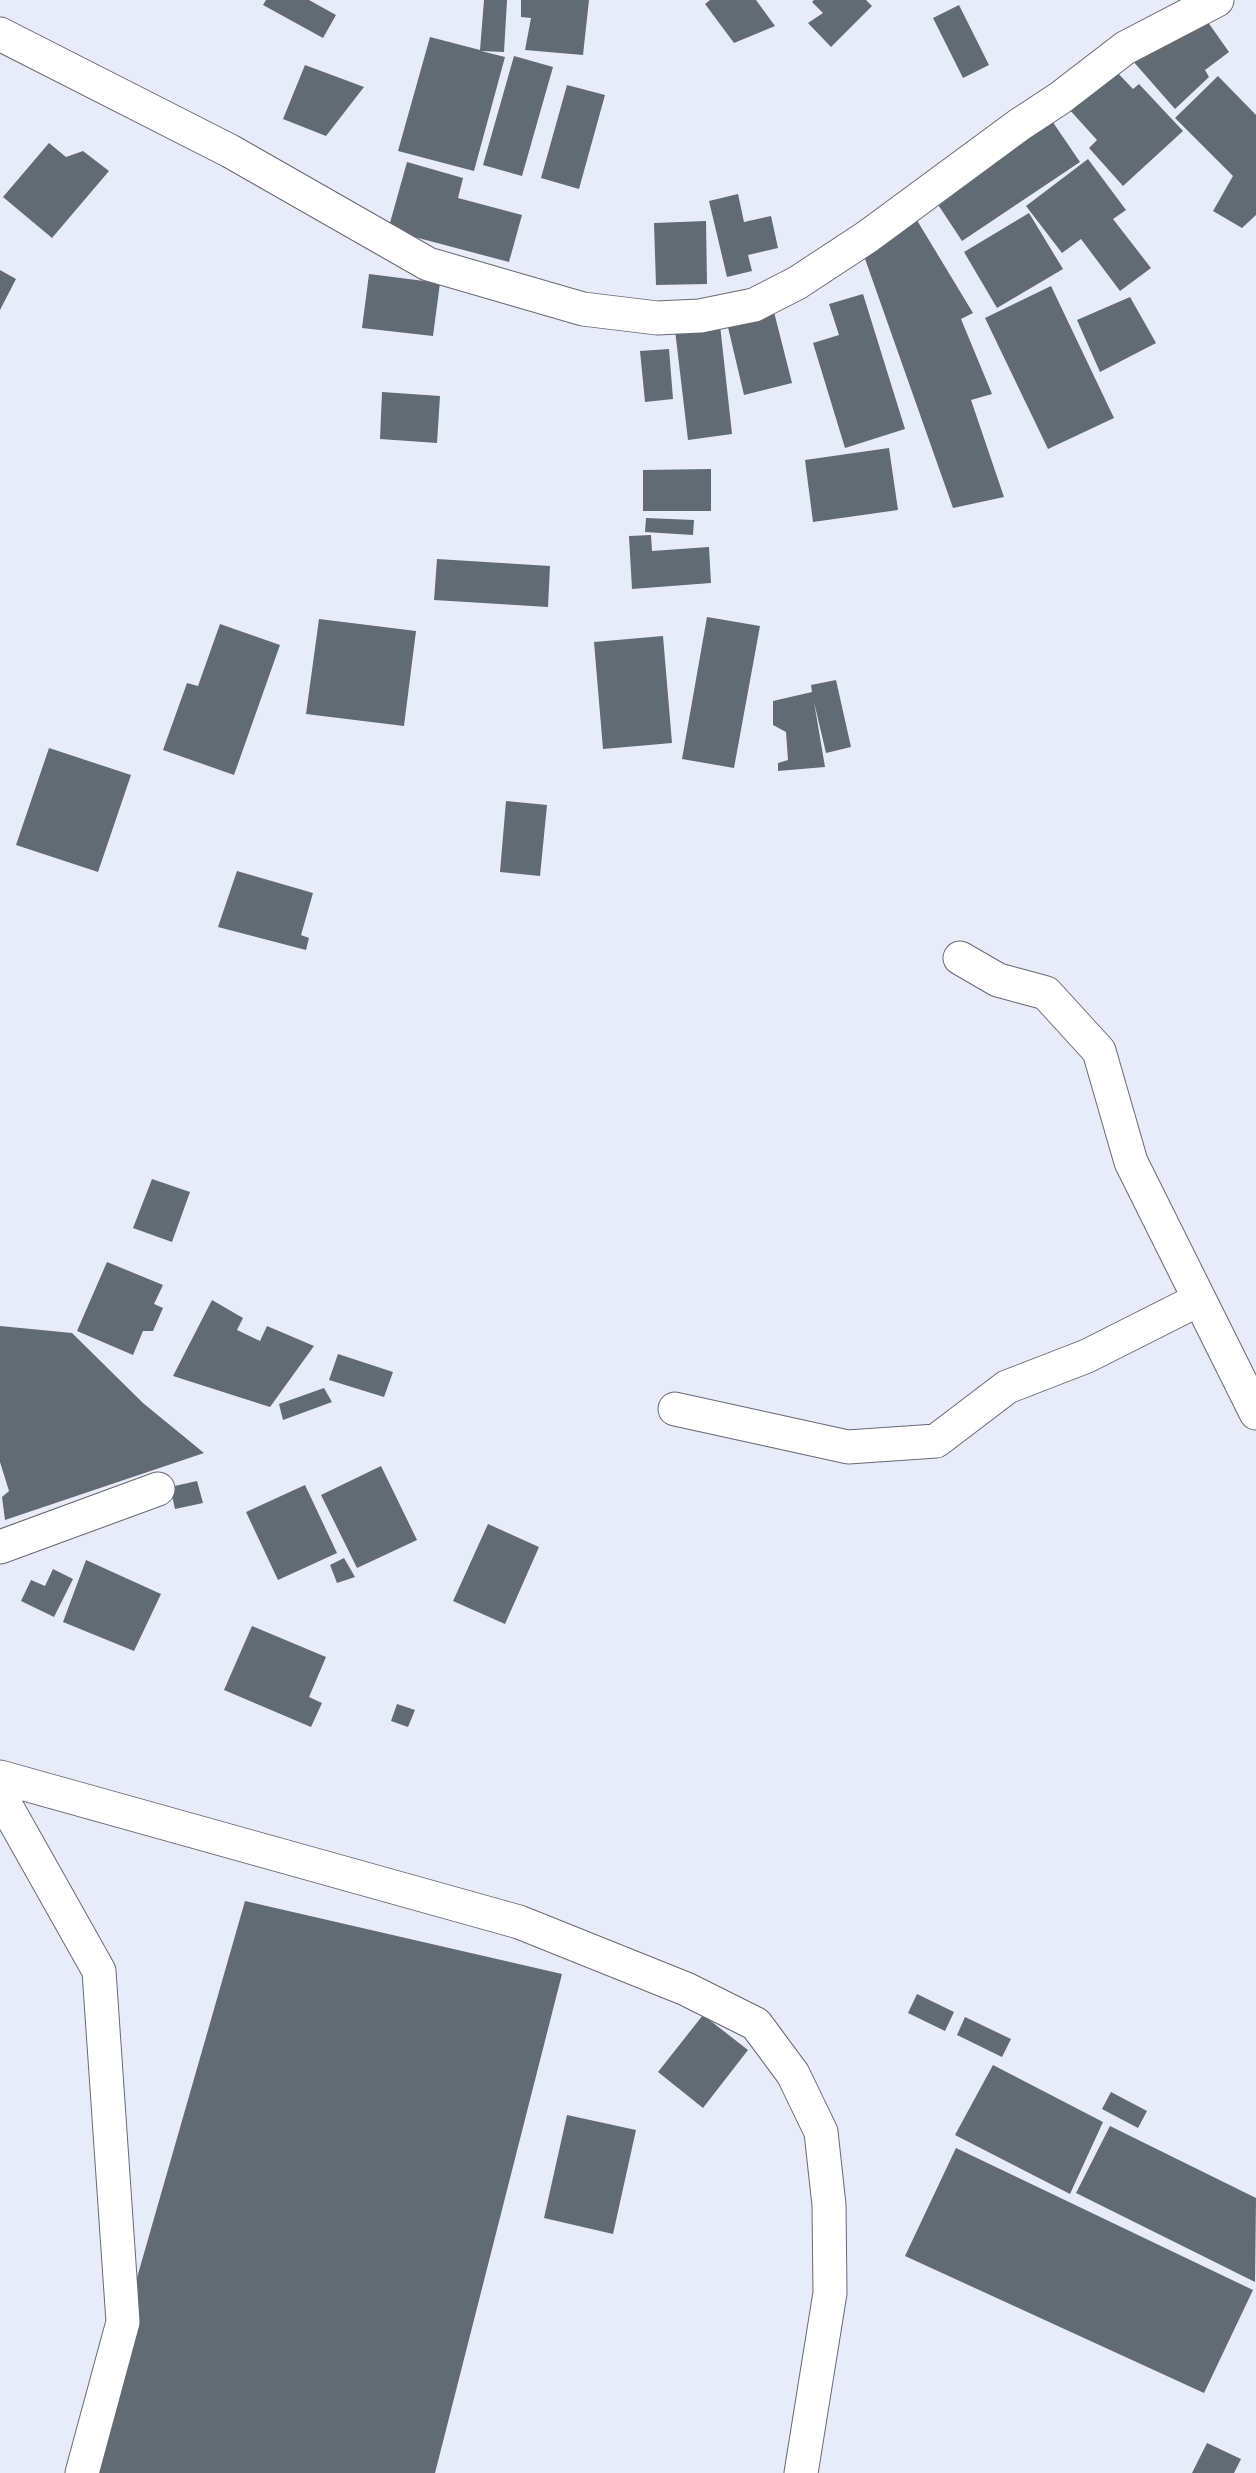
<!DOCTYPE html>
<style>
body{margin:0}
canvas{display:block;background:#e8ebf9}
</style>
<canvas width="1256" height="2473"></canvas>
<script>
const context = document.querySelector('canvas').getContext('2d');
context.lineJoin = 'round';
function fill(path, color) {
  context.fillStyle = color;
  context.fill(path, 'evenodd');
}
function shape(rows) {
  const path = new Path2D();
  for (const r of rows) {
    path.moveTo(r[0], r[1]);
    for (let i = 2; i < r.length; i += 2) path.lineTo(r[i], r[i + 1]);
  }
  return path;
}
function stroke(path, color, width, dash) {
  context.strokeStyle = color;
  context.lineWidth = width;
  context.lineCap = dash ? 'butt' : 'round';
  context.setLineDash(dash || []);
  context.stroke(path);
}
fill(shape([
 [266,0,309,0,336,15,323,38,263,5],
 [484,0,507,0,504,52,481,51,505,57,474,171,398,151,430,37,480,50],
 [521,0,589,0,583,55,525,50,531,18,521,17],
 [710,0,756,0,775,26,734,43,705,4],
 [814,0,866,0,872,6,831,47,808,23,823,13,812,2],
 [959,5,989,65,963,78,933,18],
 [1205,18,1229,52,1205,70,1209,77,1175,109,1132,60],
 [514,56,553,67,522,176,483,165],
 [305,65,364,87,326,136,283,119],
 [1113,68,1133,89,1139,84,1183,131,1123,186,1089,148,1097,140,1068,108],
 [1218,76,1256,115,1256,215,1242,228,1213,211,1233,176,1175,118],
 [567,85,605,95,579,189,541,178],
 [1050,118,1080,162,962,241,933,197],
 [49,143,66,157,83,151,109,171,52,238,3,197],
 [1088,159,1126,210,1113,219,1151,268,1120,291,1081,239,1062,253,1026,206],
 [407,162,463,178,458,198,522,215,509,262,388,230],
 [738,194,744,222,771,216,778,248,748,255,752,271,727,277,709,201],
 [1029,213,1063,269,997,308,964,252],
 [915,217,973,313,961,319,992,394,971,400,1004,497,953,508,864,256],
 [706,221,707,284,656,285,654,223],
 [0,270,16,279,0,310],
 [369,274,440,283,433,336,362,328],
 [1051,286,1114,418,1048,449,985,318],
 [863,294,905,429,845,448,813,343,839,335,829,304],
 [1130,297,1156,343,1100,372,1077,320],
 [774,312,792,383,744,395,727,323],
 [720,325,732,434,688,440,675,330],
 [669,349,673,399,645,402,640,351],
 [382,392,440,396,437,443,380,439],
 [889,448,898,510,813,522,805,460],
 [711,469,711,511,643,511,643,470],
 [646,518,694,520,693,535,645,532],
 [651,535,652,551,709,547,711,583,632,589,629,536],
 [437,559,550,566,548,607,434,600],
 [707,617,760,626,734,768,682,759],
 [319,619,416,631,404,726,306,714],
 [220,624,280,645,234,775,163,750,187,683,198,686],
 [663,636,672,743,603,749,594,642],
 [836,680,851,747,826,753,814,702,825,767,778,771,778,763,788,760,786,732,773,725,773,701,812,692,811,685],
 [49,748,131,775,98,872,16,845],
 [506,801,547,805,540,876,500,872],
 [237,871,313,893,301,935,309,938,306,950,218,927],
 [152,1179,190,1192,172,1242,133,1228],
 [107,1262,163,1285,154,1304,163,1308,153,1331,143,1331,133,1355,77,1331],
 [212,1300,243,1318,237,1330,260,1341,267,1326,314,1346,270,1407,173,1376],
 [0,1326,72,1333,143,1403,204,1453,5,1520,2,1497,9,1491,0,1462],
 [338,1354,393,1372,384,1397,329,1380],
 [324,1388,332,1402,283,1420,279,1404],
 [381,1466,417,1540,357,1568,321,1495],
 [197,1481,203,1503,175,1509,170,1487],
 [305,1485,337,1553,278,1580,246,1512],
 [488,1524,539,1547,505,1624,453,1601],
 [344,1558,355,1577,337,1583,330,1565],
 [86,1560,161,1594,134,1651,63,1622],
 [53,1569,73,1579,54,1617,21,1601,31,1580,45,1586],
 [252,1626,326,1657,309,1697,322,1703,311,1727,224,1690],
 [397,1704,415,1710,408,1727,391,1721],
 [245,1901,562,1974,435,2473,81,2473],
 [917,1994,954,2012,945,2031,908,2013],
 [703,2015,748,2050,703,2108,658,2072],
 [965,2017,1011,2039,1002,2057,957,2035],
 [993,2065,1103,2122,1070,2194,955,2135],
 [1111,2092,1147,2111,1138,2128,1102,2109],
 [567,2115,636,2130,613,2234,544,2218],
 [1110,2126,1256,2198,1255,2282,1076,2193],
 [956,2148,1253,2290,1204,2393,905,2256],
 [1207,2443,1241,2459,1234,2473,1192,2473]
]), '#616b74');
const minor = shape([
 [0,34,230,151,428,264,583,309,657,318,700,316,754,305,797,283,867,237,1019,125,1060,98,1125,48,1217,0],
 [960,958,998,980,1046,993,1099,1051,1131,1162,1256,1413],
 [675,1409,848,1447,936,1441,1007,1387,1087,1356,1198,1300],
 [0,1547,158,1489],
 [0,1777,519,1922,686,1989,756,2024,793,2074,821,2132,829,2205,830,2293,801,2473],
 [0,1795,99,1971,123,2322,82,2473]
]);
stroke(minor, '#676a76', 35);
stroke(minor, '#fff', 33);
</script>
